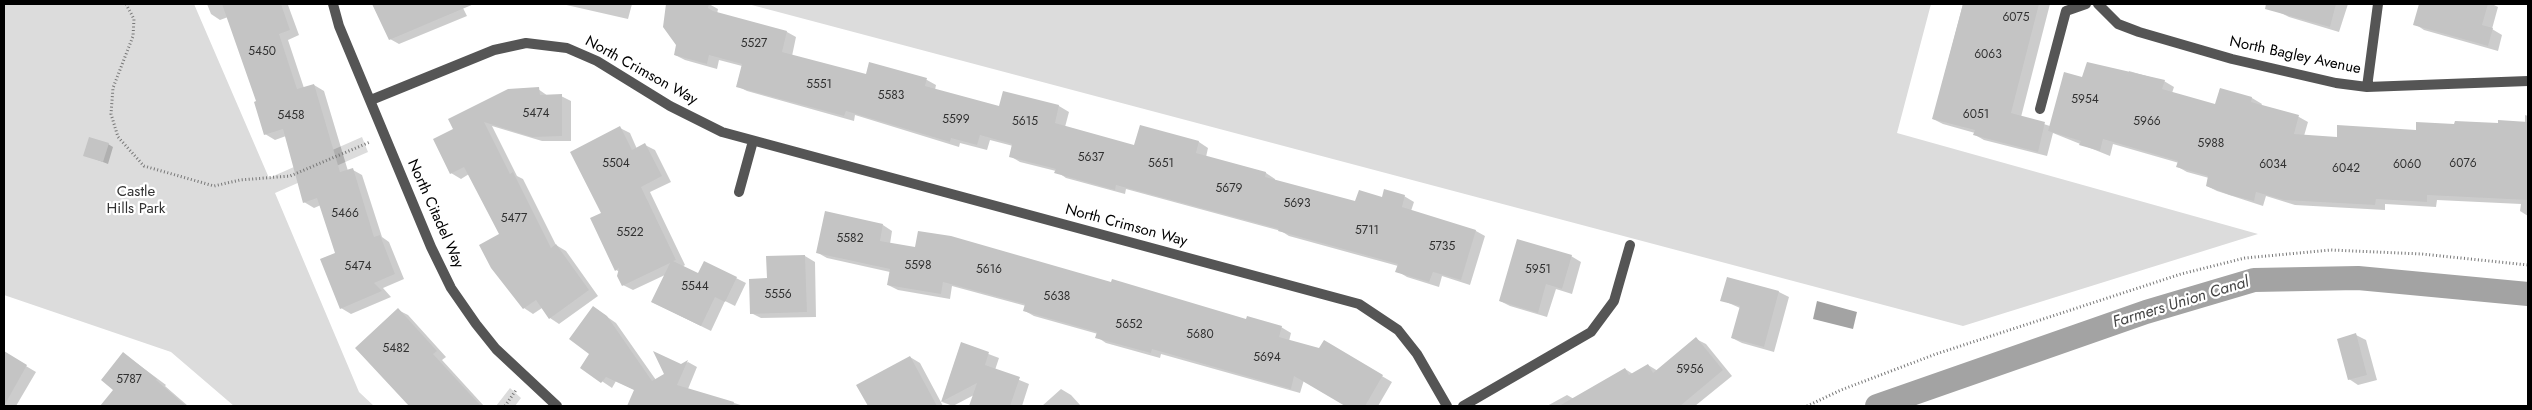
<!DOCTYPE html>
<style>
body{margin:0}
#map{position:relative;width:2532px;height:410px;overflow:hidden;background:#fff;font-family:Jost,sans-serif}
canvas{display:block}
.frame{position:absolute;inset:0;border:5px solid #000;pointer-events:none}
</style>
<div id="map">
<canvas width="2532" height="410"></canvas>
<div class="frame"></div>
</div>
<script>
const context = document.querySelector('canvas').getContext('2d');
context.lineJoin = 'round';
function fill(path, color) {
  context.fillStyle = color;
  context.fill(path, 'evenodd');
}
function shape(rows) {
  const path = new Path2D();
  for (const r of rows) {
    path.moveTo(r[0], r[1]);
    for (let i = 2; i < r.length; i += 2) path.lineTo(r[i], r[i + 1]);
  }
  return path;
}
function stroke(path, color, width, dash) {
  context.strokeStyle = color;
  context.lineWidth = width;
  context.lineCap = dash ? 'butt' : 'round';
  context.setLineDash(dash || []);
  context.stroke(path);
}
function drawText(font, color, halo, rows, align = 'center') {
  context.font = font + ' Jost,sans-serif';
  context.lineWidth = 4.5;
  context.setLineDash([]);
  context.textBaseline = 'middle';
  context.strokeStyle = halo;
  context.fillStyle = color;
  for (const [text, x, y, turn = 0] of rows) {
    context.save();
    context.translate(x, y);
    context.rotate((+turn || 0) * Math.PI / 180);
    context.textAlign = isNaN(turn) ? turn : align;
    if (halo) context.strokeText(text, 0, 0);
    context.fillText(text, 0, 0);
    context.restore();
  }
}
fill(shape([
 [4,4,194,4,269,178,362,137,368,152,275,193,359,392,374,406,234,406,171,352,4,295],
 [748,4,1931,4,1897,133,2258,234,1963,326],
 [510,388,521,398,515,406,496,406]
]), '#dcdcdc');
fill(shape([
 [1817,301,1857,312,1853,329,1813,319]
]), '#a3a3a3');
fill(shape([
 [207,4,288,5,299,35,288,40,304,88,314,85,324,91,348,171,353,170,362,175,382,237,389,242,404,279,383,288,391,297,351,314,341,308,336,254,321,205,314,208,304,202,286,136,275,140,265,134,258,102,228,17,220,20,211,14],
 [384,4,461,4,467,16,399,44,390,39,375,8],
 [562,4,632,4,628,19],
 [676,4,709,4,718,9,717,14,787,32,796,37,792,56,867,76,870,64,927,80,936,85,935,90,1000,108,1004,92,1059,106,1069,112,1065,127,1135,146,1140,127,1199,142,1208,148,1206,157,1266,173,1275,179,1275,181,1356,202,1404,196,1414,202,1411,211,1476,231,1485,236,1470,285,1442,276,1439,287,1407,277,1397,271,1398,266,1289,236,1281,231,1126,189,1125,194,1066,178,1056,171,1020,162,1010,156,1013,146,990,140,987,150,960,143,959,147,855,115,854,121,747,91,737,86,742,66,719,60,717,69,685,60,675,55,677,45],
 [1963,4,2050,4,2021,117,2050,126,2083,79,2128,75,2129,71,2164,81,2174,87,2172,93,2216,105,2220,89,2252,98,2262,104,2261,106,2299,117,2308,122,2304,136,2338,138,2417,132,2456,126,2525,123,2525,115,2528,116,2528,216,2520,211,2521,204,2437,200,2436,207,2385,204,2385,210,2295,205,2266,196,2263,206,2217,191,2207,186,2209,178,2187,172,2178,167,2179,163,2113,144,2110,156,2053,133,2047,156,1984,140,1975,135,1975,133,1943,124,1933,119],
 [2281,4,2348,4,2339,32,2289,17,2279,12],
 [2420,4,2492,4,2498,7,2492,29,2502,35,2498,51,2424,30,2415,24],
 [538,89,548,96,561,96,571,101,571,141,542,141,492,126,517,176,523,179,556,245,566,251,598,296,559,324,550,318,542,308,533,314,524,308,493,267,501,234,469,174,461,179,451,173,435,140],
 [620,128,630,133,637,149,645,145,655,150,671,182,650,192,685,265,682,267,699,275,736,278,746,283,735,306,725,301,711,331,652,302,665,275,633,290,623,285,620,272,616,270,592,219,602,214],
 [108,144,113,147,108,164,85,155],
 [883,225,892,231,890,244,1281,327,1291,333,1289,341,1320,349,1324,342,1392,382,1378,406,1348,406,1304,380,1300,393,1161,354,1160,358,1106,343,1097,337,1098,334,1034,316,1025,311,1026,306,952,286,950,299,898,290,888,285,890,272,827,258,818,253],
 [805,256,815,262,816,317,761,318,751,313,768,280,768,257],
 [1571,256,1581,262,1572,294,1556,289,1547,317,1510,306,1500,301],
 [1728,278,1779,292,1789,297,1774,352,1742,343,1732,338,1740,308,1722,300],
 [593,307,616,323,656,380,688,362,697,367,688,389,744,406,628,406,635,390,616,381,612,388,581,367,591,354],
 [398,310,408,315,446,357,442,360,484,406,411,406,357,348],
 [2356,335,2366,340,2377,380,2358,385,2349,379],
 [1696,339,1706,344,1732,376,1695,406,1547,406,1567,395,1574,399,1625,369,1633,374,1648,365,1658,371],
 [962,344,999,358,995,370,1029,384,1022,406,971,406,974,395,953,406,942,402],
 [4,353,36,372,16,406,4,406],
 [123,353,166,385,165,386,188,406,102,406,114,390],
 [910,357,920,363,943,406,869,406,858,385],
 [1061,389,1071,395,1081,406,1042,406]
]), '#0003');
stroke(shape([
 [1877,406,2146,312,2254,280,2358,278,2528,294]
]), '#a3a3a3', 24);
fill(shape([
 [222,4,281,4,290,30,279,34,297,89,314,84,340,172,353,168,374,237,380,235,395,274,374,283,382,291,340,309,320,259,335,253,317,198,303,203,283,129,264,135,254,102,256,101],
 [372,4,474,4,389,40],
 [666,4,709,4,708,8,713,11,787,31,782,52,866,74,869,62,927,78,925,86,999,106,1003,91,1059,105,1055,123,1134,145,1140,125,1199,141,1196,153,1266,172,1265,177,1355,201,1359,190,1382,197,1384,189,1405,195,1402,207,1476,230,1461,280,1433,272,1429,282,1395,272,1398,264,1278,231,1279,229,1116,185,1115,190,1054,173,1056,169,1009,157,1012,144,980,135,977,145,951,138,950,142,846,111,844,116,736,87,742,64,709,55,707,64,674,55,676,45,663,27],
 [1963,4,2039,4,2011,113,2045,122,2038,152,1973,135,1975,130,1932,119],
 [2266,4,2336,4,2330,27,2265,9],
 [2419,4,2488,4,2482,25,2493,28,2488,46,2413,25],
 [2087,62,2165,80,2162,89,2215,104,2220,88,2252,97,2251,102,2299,115,2294,134,2337,137,2337,125,2416,130,2416,122,2454,124,2455,121,2498,123,2498,120,2528,122,2528,200,2427,195,2427,202,2376,199,2375,205,2284,200,2256,192,2254,201,2230,195,2206,186,2208,176,2176,167,2178,161,2103,139,2100,151,2079,145,2081,141,2048,131,2064,72,2082,77],
 [539,87,540,95,562,94,562,136,532,137,484,122,510,174,513,172,551,248,556,244,589,290,549,319,536,300,523,309,491,268,479,245,499,234,464,167,450,174,433,139,453,129,448,119,508,89],
 [620,126,632,150,645,143,662,176,641,187,676,260,673,261,698,273,704,261,737,277,725,302,715,297,701,326,651,302,670,263,622,286,617,276,619,268,615,271,590,218,601,213,570,152],
 [89,137,109,143,103,162,83,156],
 [825,211,883,224,880,241,915,247,918,231,951,236,1111,282,1112,279,1246,319,1247,316,1282,326,1279,337,1319,348,1324,340,1383,375,1365,406,1345,406,1294,376,1291,389,1152,349,1151,353,1095,338,1097,332,1023,311,1025,304,943,282,941,294,887,285,890,269,816,253],
 [1517,239,1572,255,1562,289,1546,284,1538,313,1499,301],
 [805,255,807,312,750,314,749,279,767,278,766,256],
 [1727,277,1779,291,1764,347,1731,338,1740,306,1720,301],
 [593,306,607,316,652,381,664,374,653,351,681,364,688,360,677,385,734,402,733,406,627,406,634,390,606,377,601,383,580,368,589,354,569,339],
 [398,308,437,351,433,354,481,406,409,406,355,348],
 [2356,333,2367,375,2348,380,2337,339],
 [1696,337,1723,370,1680,406,1559,406,1625,368,1629,375,1648,364,1653,373],
 [961,342,989,352,985,365,1020,377,1010,406,969,406,977,383,941,402],
 [4,351,27,365,4,406],
 [123,352,157,379,156,380,186,406,100,406,113,390,101,380],
 [910,356,937,406,868,406,856,385]
]), '#c4c4c4');
stroke(shape([
 [126,4,134,19,133,36,113,88,111,114,118,137,144,166,214,186,240,180,290,176,370,142],
 [505,406,516,390],
 [1807,406,1841,390,1936,354,2181,274,2245,258,2331,250,2422,254,2528,265]
]), '#777', 3, [1, 2.5]);
stroke(shape([
 [2040,109,2066,11,2086,4]
]), '#555', 10);
stroke(shape([
 [333,4,339,26,431,247,451,288,476,324,496,349,557,406],
 [2098,4,2118,24,2139,32,2232,59,2336,83,2367,87,2528,81],
 [2367,87,2378,4],
 [371,100,494,50,526,43,567,48,597,61,670,106,722,132,1359,304,1398,330,1417,354,1447,406],
 [739,192,753,141],
 [1463,406,1591,332,1614,301,1630,245]
]), '#555', 10);
drawText('12px', '#313131', null, [
 ["6075",2016,18],
 ["5527",754,44],
 ["5450",262,52],
 ["6063",1988,55],
 ["5551",819,85],
 ["5583",891,96],
 ["5954",2085,100],
 ["5474",536,114],
 ["6051",1976,115],
 ["5458",291,116],
 ["5599",956,120],
 ["5615",1025,122],
 ["5966",2147,122],
 ["5988",2211,144],
 ["5637",1091,158],
 ["5504",616,164],
 ["5651",1161,164],
 ["6076",2463,164],
 ["6034",2273,165],
 ["6060",2407,165],
 ["6042",2346,169],
 ["5679",1229,189],
 ["5693",1297,204],
 ["5466",345,214],
 ["5477",514,219],
 ["5711",1367,231],
 ["5522",630,233],
 ["5582",850,239],
 ["5735",1442,247],
 ["5598",918,266],
 ["5474",358,267],
 ["5616",989,270],
 ["5951",1538,270],
 ["5544",695,287],
 ["5556",778,295],
 ["5638",1057,297],
 ["5652",1129,325],
 ["5680",1200,335],
 ["5482",396,349],
 ["5694",1267,358],
 ["5956",1690,370],
 ["5787",129,380]
]);
drawText('15px', '#000', '#fff', [
 ["North Bagley Avenue",2295,56,12],
 ["North Crimson Way",641,71,29],
 ["North Citadel Way",435,214,66],
 ["North Crimson Way",1126,226,15]
]);
drawText('15px', '#333', '#fff', [
 ["Castle",136,192],
 ["Hills Park",136,209]
]);
drawText('italic 16px', '#444', '#fff', [
 ["Farmers Union Canal",2181,303,-17]
]);
</script>
